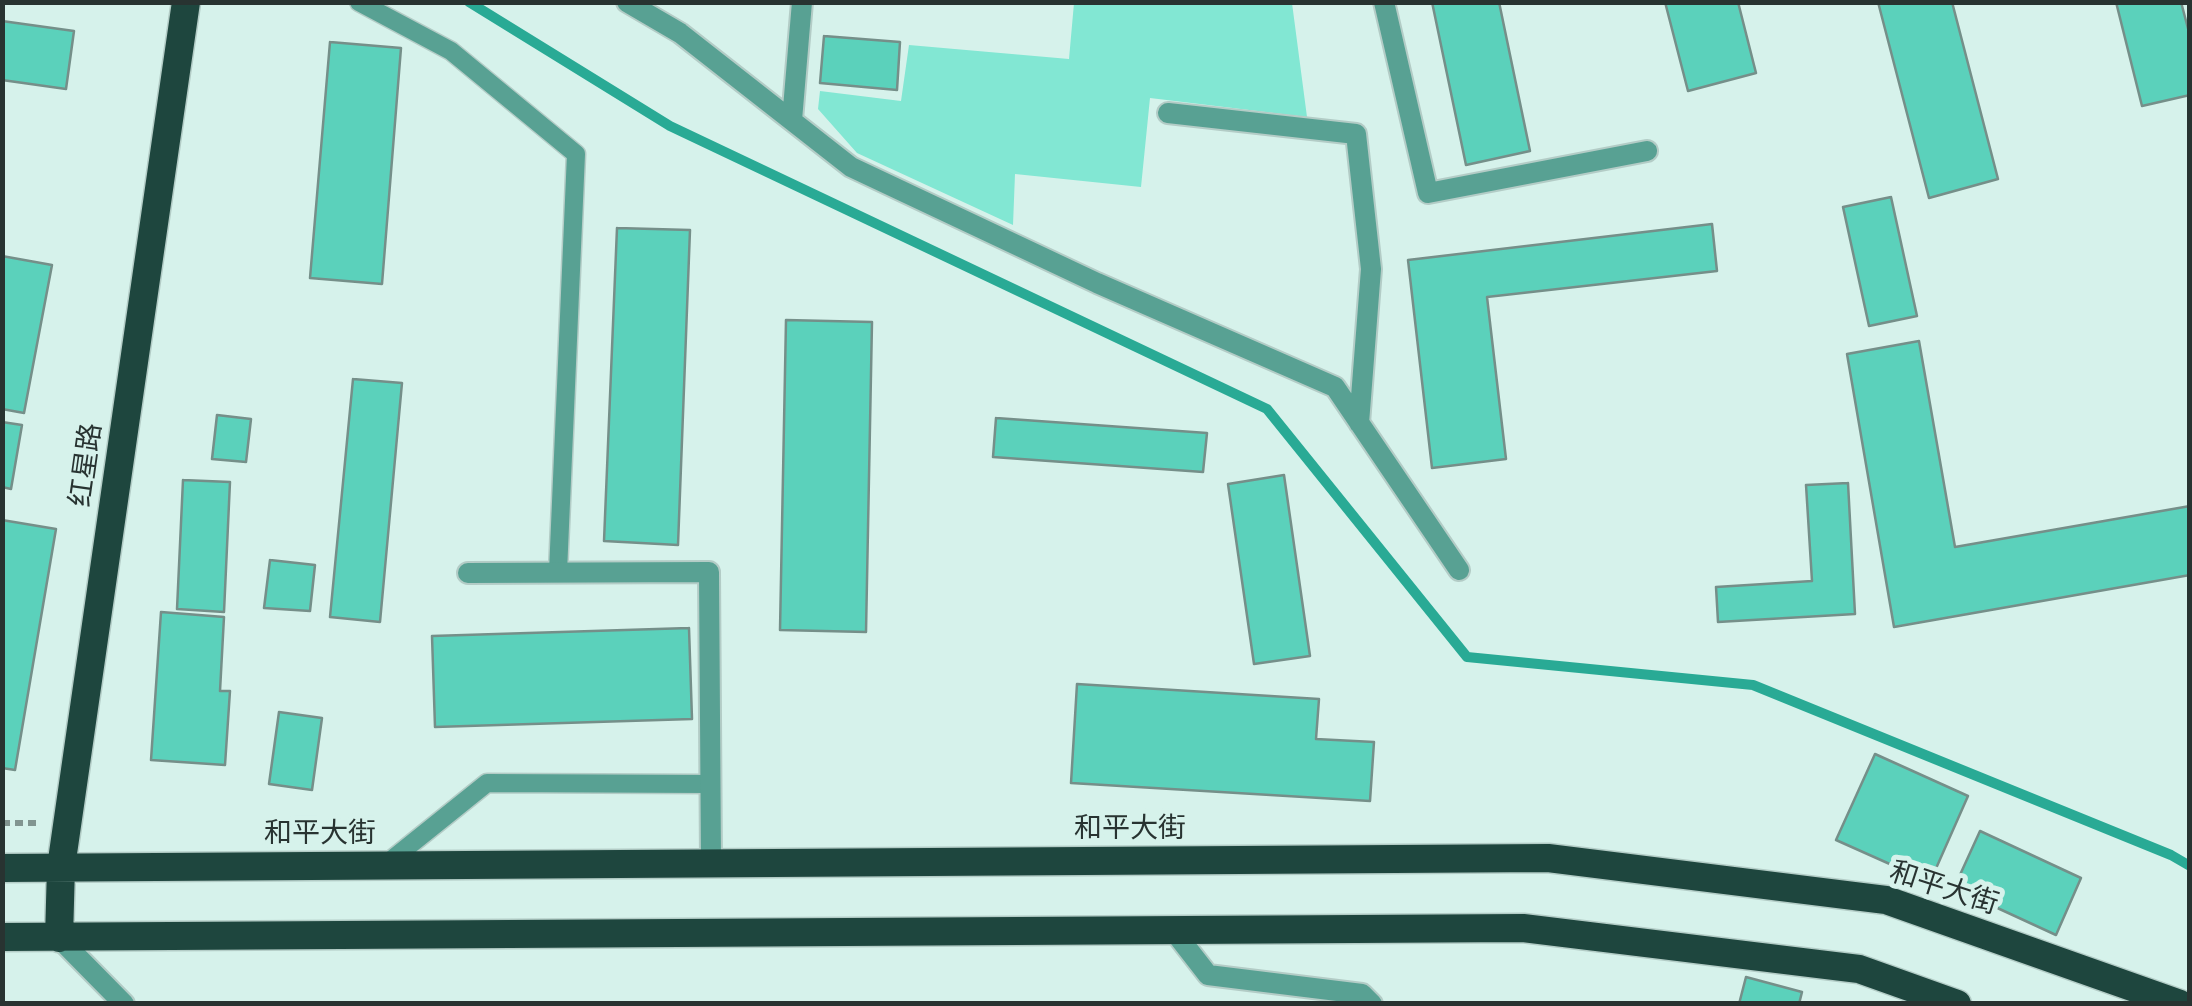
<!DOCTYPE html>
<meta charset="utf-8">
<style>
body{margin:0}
#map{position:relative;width:2192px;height:1006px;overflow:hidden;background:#d6f2eb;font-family:"Playfair Display",serif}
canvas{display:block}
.frame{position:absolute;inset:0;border:5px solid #283331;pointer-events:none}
</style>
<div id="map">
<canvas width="2192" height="1006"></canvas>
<div class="frame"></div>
</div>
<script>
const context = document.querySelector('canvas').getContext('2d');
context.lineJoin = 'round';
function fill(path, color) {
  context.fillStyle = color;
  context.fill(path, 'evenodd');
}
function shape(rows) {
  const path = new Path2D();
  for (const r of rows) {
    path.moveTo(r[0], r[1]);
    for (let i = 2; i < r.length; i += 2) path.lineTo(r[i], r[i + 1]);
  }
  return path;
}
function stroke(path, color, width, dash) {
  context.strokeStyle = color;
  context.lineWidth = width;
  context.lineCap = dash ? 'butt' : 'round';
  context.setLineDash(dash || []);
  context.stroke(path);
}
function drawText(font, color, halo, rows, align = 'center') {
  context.font = font + ' "Playfair Display","Noto Sans SC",serif';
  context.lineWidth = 10;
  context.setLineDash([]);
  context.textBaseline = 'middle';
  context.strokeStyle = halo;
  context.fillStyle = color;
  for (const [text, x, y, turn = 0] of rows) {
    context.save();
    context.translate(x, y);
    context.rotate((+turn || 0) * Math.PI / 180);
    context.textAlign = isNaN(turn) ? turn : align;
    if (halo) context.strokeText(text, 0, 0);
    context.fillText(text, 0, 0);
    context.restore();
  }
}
fill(shape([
 [1292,3,1307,117,1150,98,1141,187,1015,174,1013,225,857,153,818,109,820,91,901,101,909,45,1069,59,1074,3]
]), '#82e7d3');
stroke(shape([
 [469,2,670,126,1267,409,1467,657,1753,685,2171,855,2190,866]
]), '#29aa95', 10);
const building = shape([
 [1432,2,1499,2,1530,151,1466,165,1432,2],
 [1665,2,1738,2,1756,73,1688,91,1665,2],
 [1878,2,1952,2,1998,179,1929,198,1878,2],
 [2116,2,2181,2,2190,36,2190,95,2142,106,2116,2],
 [2,21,74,31,66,89,2,80,2,21],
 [824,36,900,42,897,90,820,83,824,36],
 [330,42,401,48,382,284,310,278,330,42],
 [1891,197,1917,316,1869,326,1843,207,1891,197],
 [1712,224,1717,271,1487,297,1506,459,1432,468,1408,260,1712,224],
 [617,228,690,230,678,545,604,541,617,228],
 [2,256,52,265,24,413,2,409,2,256],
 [786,320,872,322,866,632,780,630,786,320],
 [1919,341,1955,547,2190,506,2190,575,1894,627,1847,354,1919,341],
 [353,379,402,383,380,622,330,617,353,379],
 [217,415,251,419,246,462,212,459,217,415],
 [996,418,1207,433,1203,472,993,457,996,418],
 [2,422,22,425,11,489,2,487,2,422],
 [1284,475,1310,656,1254,664,1228,484,1284,475],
 [183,480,230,482,224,612,177,609,183,480],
 [1848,483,1855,614,1718,622,1716,587,1812,581,1806,485,1848,483],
 [2,520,56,529,15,770,2,768,2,520],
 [270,560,315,565,310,611,264,608,270,560],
 [161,612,224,617,220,691,230,691,225,765,151,760,161,612],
 [689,628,692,719,435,727,432,636,689,628],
 [1077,684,1319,699,1316,739,1374,742,1370,801,1071,783,1077,684],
 [279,712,322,718,312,790,269,784,279,712],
 [1875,754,1968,796,1930,882,1836,840,1875,754],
 [1980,831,2081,878,2056,935,1954,888,1980,831],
 [1746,977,1802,992,1799,1004,1739,1004,1746,977]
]);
fill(building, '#5bd1bb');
stroke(building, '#758f89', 2.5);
const service = shape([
 [359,2,451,51,576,154,558,572],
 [385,865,487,783,710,784]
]);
const minor = shape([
 [627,2,680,33,851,167,1097,283,1335,387,1459,570],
 [1384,2,1428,193,1647,151],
 [1168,113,1356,134,1371,269,1359,423],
 [792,120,802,2],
 [468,573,709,572,711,863],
 [1173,930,1208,975,1362,994,1372,1004],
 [59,938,124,1004]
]);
const trunk = shape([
 [2,868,1548,858,1886,900,2180,1004],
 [2,937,1523,928,1859,969,1957,1004],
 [59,938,61,867,186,2]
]);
stroke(service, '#b3ccc6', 21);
stroke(minor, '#b3ccc6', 24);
stroke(trunk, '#b3ccc6', 31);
stroke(shape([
 [2,823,41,823]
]), '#819590', 6, [8, 5]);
stroke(service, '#58a193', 18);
stroke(minor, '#58a193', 20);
stroke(trunk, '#1e463e', 28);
drawText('28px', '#283331', '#d6f2eb', [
 ["红星路",86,465,-82],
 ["和平大街",1130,828],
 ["和平大街",320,833],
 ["和平大街",1944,888,18]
]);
</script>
